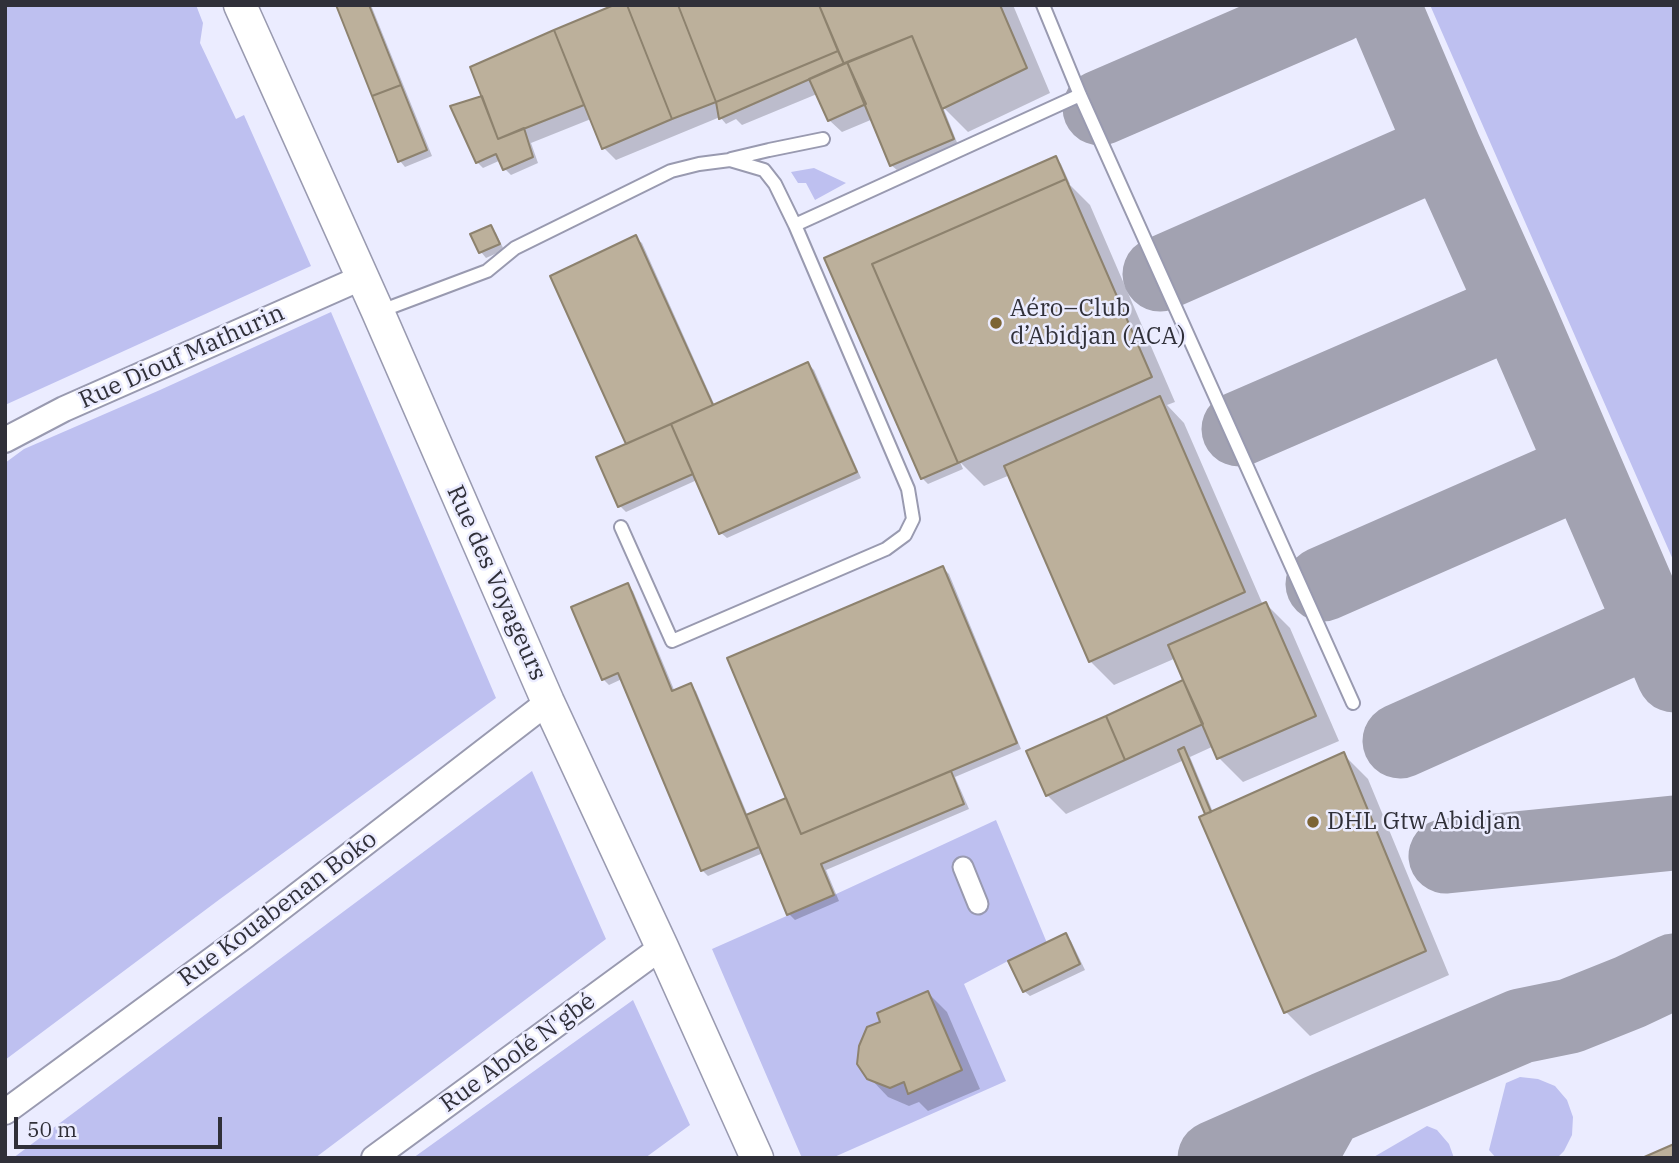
<!DOCTYPE html>
<meta charset="utf-8">
<style>
body{margin:0}
#map{position:relative;width:1679px;height:1163px;overflow:hidden;background:#ebecff;font-family:"IBM Plex Serif",serif}
canvas{display:block}
.frame{position:absolute;inset:0;border:7px solid #303039;pointer-events:none}
.scale{position:absolute;left:14px;top:1117px;width:208px;height:32px;box-sizing:border-box;border:4px solid #303039;border-top:0;padding-left:9px;font-size:21px;line-height:24px;white-space:nowrap;color:#303039;-webkit-text-stroke:5px #ebecff;paint-order:stroke}
</style>
<div id="map">
<canvas width="1679" height="1163"></canvas>
<div class="frame"></div>
<div class="scale">50 m</div>
</div>
<script>
const context = document.querySelector('canvas').getContext('2d');
context.lineJoin = 'round';
function fill(path, color) {
  context.fillStyle = color;
  context.fill(path, 'evenodd');
}
function shape(rows) {
  const path = new Path2D();
  for (const r of rows) {
    path.moveTo(r[0], r[1]);
    for (let i = 2; i < r.length; i += 2) path.lineTo(r[i], r[i + 1]);
  }
  return path;
}
function stroke(path, color, width, dash) {
  context.strokeStyle = color;
  context.lineWidth = width;
  context.lineCap = dash ? 'butt' : 'round';
  context.setLineDash(dash || []);
  context.stroke(path);
}
function drawText(font, color, halo, rows, align = 'center') {
  context.font = font + ' "IBM Plex Serif",serif';
  context.lineWidth = 5;
  context.setLineDash([]);
  context.textBaseline = 'middle';
  context.strokeStyle = halo;
  context.fillStyle = color;
  for (const [text, x, y, turn = 0] of rows) {
    context.save();
    context.translate(x, y);
    context.rotate((+turn || 0) * Math.PI / 180);
    context.textAlign = isNaN(turn) ? turn : align;
    if (halo) context.strokeText(text, 0, 0);
    context.fillText(text, 0, 0);
    context.restore();
  }
}
fill(shape([
 [5,5,196,5,203,23,200,43,236,119,244,115,311,266,5,405],
 [1430,5,1674,5,1674,562],
 [814,168,846,183,815,200,806,183,798,183,791,172],
 [331,312,496,698,220,899,5,1060,5,463,24,449,160,390],
 [532,771,606,939,315,1158,13,1158],
 [996,820,1047,943,1008,961,964,984,1006,1081,832,1158,802,1158,712,949,834,895],
 [633,1000,690,1125,645,1158,413,1158],
 [1520,1077,1538,1079,1555,1086,1567,1100,1573,1117,1572,1135,1564,1151,1557,1158,1496,1158,1489,1150,1506,1083],
 [1427,1126,1437,1130,1449,1144,1454,1158,1372,1158]
]), '#bec0f0');
fill(shape([
 [338,5,371,5,432,156,405,167,400,161],
 [621,5,1013,5,1050,93,968,132,943,107,958,145,897,170,891,165,873,119,842,132,829,120,817,94,742,125,736,119,726,124,720,117,616,160,604,148,591,119,531,143,538,163,511,175,505,169,501,160,483,168,477,162,484,97,472,68],
 [1056,158,1061,164,1070,184,1069,184,1090,205,1175,402,1167,405,1184,423,1263,605,1266,604,1290,628,1339,741,1243,782,1219,758,1214,746,1190,757,1213,812,1343,754,1368,779,1449,975,1310,1036,1286,1012,1184,760,1066,814,1047,795,1189,688,1176,658,1114,685,1090,661,1010,475,984,486,960,462,963,469,928,484,922,478],
 [491,227,496,233,504,250,486,258,481,252,473,235],
 [636,238,642,243,715,406,808,364,814,370,861,478,727,538,721,533,697,480,626,512,620,506,599,458,628,445],
 [943,568,949,574,1021,749,955,777,969,809,826,870,839,901,795,920,789,914,763,853,708,876,702,870,622,679,609,685,603,679,627,585,633,591,675,692,690,685,696,691,748,816,788,799],
 [1066,935,1071,941,1085,970,1030,996,1024,991],
 [928,993,947,1012,980,1089,928,1111,919,1102,909,1106,888,1097,869,1077,882,1023]
]), '#0003');
stroke(shape([
 [1383,5,1444,149,1516,309,1674,675],
 [1100,108,1338,5],
 [1160,274,1444,149],
 [1239,429,1516,309],
 [1323,584,1585,469],
 [1400,741,1653,628],
 [1446,856,1674,833],
 [1215,1158,1326,1109],
 [1302,1158,1307,1143,1326,1109,1521,1026,1570,1016,1630,992,1674,971]
]), '#a2a2b1', 75);
const building = shape([
 [336,5,369,5,401,85,372,96,336,5],
 [614,5,627,5,672,119,602,149,554,30,614,5],
 [627,5,678,5,716,102,672,119,627,5],
 [678,5,819,5,838,51,716,102,678,5],
 [819,5,1000,5,1027,68,942,109,912,36,844,64,819,5],
 [554,30,584,105,498,139,470,67,554,30],
 [912,36,954,139,890,166,847,62,912,36],
 [838,51,844,64,719,119,716,102,838,51],
 [847,62,866,104,828,121,809,79,847,62],
 [401,85,427,150,398,162,372,96,401,85],
 [482,96,498,139,524,128,533,157,503,170,496,154,476,163,450,106,482,96],
 [1056,156,1066,179,872,264,958,463,921,479,824,258,1056,156],
 [1066,179,1152,377,958,463,872,264,1066,179],
 [491,225,500,244,479,253,470,234,491,225],
 [636,235,713,405,626,444,550,276,636,235],
 [808,362,857,472,719,534,671,424,808,362],
 [1160,396,1245,592,1089,662,1004,466,1160,396],
 [671,424,693,474,618,507,596,457,671,424],
 [943,566,1017,743,801,834,727,658,943,566],
 [628,583,672,691,691,683,759,847,701,871,618,673,602,680,571,607,628,583],
 [1266,602,1316,716,1217,759,1168,645,1266,602],
 [1183,680,1203,724,1125,760,1106,716,1183,680],
 [1106,716,1125,760,1046,796,1026,751,1106,716],
 [1184,747,1211,812,1205,814,1178,750,1184,747],
 [1344,752,1426,951,1284,1013,1199,817,1344,752],
 [951,771,964,804,821,864,834,895,787,915,746,815,786,798,801,834,951,771],
 [1066,933,1080,964,1023,992,1008,961,1066,933],
 [928,991,962,1070,908,1094,904,1082,890,1088,867,1079,857,1064,859,1046,867,1027,880,1022,877,1013,928,991],
 [1674,1144,1674,1158,1642,1158,1674,1144]
]);
fill(building, '#bcb09b');
stroke(building, '#8d826e', 2);
const service = shape([
 [1043,5,1080,95,1353,703],
 [731,159,769,150,823,139],
 [795,225,1080,95],
 [378,312,487,271,515,248,671,171,699,164,730,160,764,170,775,184,795,225,908,489,913,519,905,535,886,549,672,641,621,527]
]);
const pedestrian = shape([
 [963,867,978,904]
]);
const minor = shape([
 [5,440,64,409,361,278],
 [5,1112,246,935,548,702],
 [374,1158,662,947]
]);
const tertiary = shape([
 [240,5,378,312,548,702,662,947,757,1158]
]);
stroke(service, '#999ab0', 16);
stroke(pedestrian, '#999ab0', 23);
stroke(minor, '#999ab0', 28);
stroke(tertiary, '#999ab0', 35);
stroke(service, '#fff', 12);
stroke(pedestrian, '#fff', 19);
stroke(minor, '#fff', 24);
stroke(tertiary, '#fff', 32);
for (const [x, y, r, color] of [
 [996,323,7,"#7c6434"],
 [1313,822,7,"#7c6434"]
]) {
  const dot = new Path2D();
  dot.arc(x, y, r, 0, 2 * Math.PI);
  context.fillStyle = color;
  context.fill(dot);
  stroke(dot, '#ebecff', 2.5);
}
drawText('24px', '#303039', '#ebecff', [
 ["Aéro–Club",1010,309],
 ["d’Abidjan (ACA)",1010,337],
 ["DHL Gtw Abidjan",1327,822]
], 'left');
drawText('24px', '#303039', '#ebecff', [
 ["Rue Diouf Mathurin",182,357,-24],
 ["Rue des Voyageurs",496,583,66],
 ["Rue Kouabenan Boko",278,909,-37],
 ["Rue Abolé N'gbé",518,1053,-36]
]);
</script>
